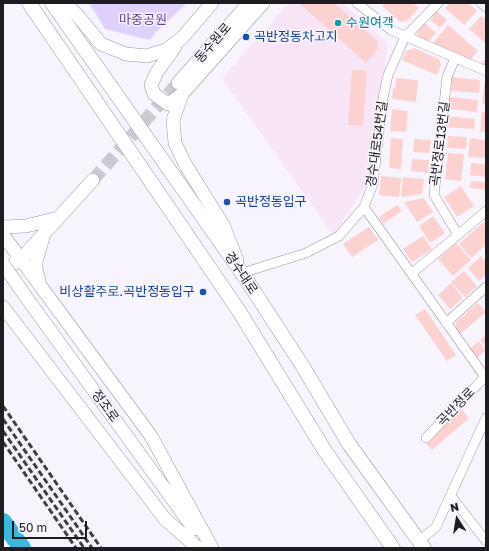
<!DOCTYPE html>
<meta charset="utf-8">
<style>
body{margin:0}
#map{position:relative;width:489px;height:551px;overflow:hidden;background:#f7f4fe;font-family:"Golos Text",sans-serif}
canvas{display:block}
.frame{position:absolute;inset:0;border:4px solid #1e1c20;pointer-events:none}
.north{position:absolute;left:437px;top:499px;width:40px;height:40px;-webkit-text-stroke:3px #f7f4fe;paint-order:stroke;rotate:348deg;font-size:11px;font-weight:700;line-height:16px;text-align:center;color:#1e1c20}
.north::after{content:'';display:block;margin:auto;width:14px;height:18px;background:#1e1c20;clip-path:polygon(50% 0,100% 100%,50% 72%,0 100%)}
.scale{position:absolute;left:12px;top:521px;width:75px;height:18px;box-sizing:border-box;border:2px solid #1e1c20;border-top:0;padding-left:5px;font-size:12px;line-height:14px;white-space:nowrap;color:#1e1c20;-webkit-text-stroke:3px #f7f4fe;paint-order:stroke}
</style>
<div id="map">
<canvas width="489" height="551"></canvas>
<div class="frame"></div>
<div class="north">N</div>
<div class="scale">50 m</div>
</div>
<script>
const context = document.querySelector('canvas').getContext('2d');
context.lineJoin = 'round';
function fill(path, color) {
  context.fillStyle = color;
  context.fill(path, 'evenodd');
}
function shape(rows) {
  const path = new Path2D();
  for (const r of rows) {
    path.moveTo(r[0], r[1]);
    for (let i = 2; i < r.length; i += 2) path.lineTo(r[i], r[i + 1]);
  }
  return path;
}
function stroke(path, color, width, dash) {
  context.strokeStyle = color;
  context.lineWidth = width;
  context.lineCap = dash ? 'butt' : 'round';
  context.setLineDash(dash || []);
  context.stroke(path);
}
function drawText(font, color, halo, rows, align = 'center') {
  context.font = font + ' "Golos Text","Noto Sans KR",sans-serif';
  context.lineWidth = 3;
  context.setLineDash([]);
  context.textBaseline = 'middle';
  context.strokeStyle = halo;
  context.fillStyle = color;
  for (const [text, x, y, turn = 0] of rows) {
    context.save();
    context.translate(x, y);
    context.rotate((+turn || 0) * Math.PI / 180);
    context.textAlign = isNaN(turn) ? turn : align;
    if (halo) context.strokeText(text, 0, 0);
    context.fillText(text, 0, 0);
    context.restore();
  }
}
fill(shape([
 [289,3,343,3,388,44,368,182,333,235,222,78]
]), '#f8e5f6');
fill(shape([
 [89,3,187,3,156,32,150,40,105,29]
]), '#dfd1fe');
stroke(shape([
 [3,522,22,548]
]), '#3db7db', 18);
fill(shape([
 [299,3,334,3,378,42,377,50,366,63],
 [385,3,413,3,419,8,407,21,400,22,382,6],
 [450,3,468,3,477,11,464,25,445,8],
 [437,11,447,20,440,28,430,20],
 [481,16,486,19,486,44,469,29],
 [424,22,436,33,428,42,418,37,416,31],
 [448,25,478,51,469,61,431,45],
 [414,48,439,59,441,65,437,75,402,60,406,51],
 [486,58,486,66,485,67,481,64],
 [352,70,367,71,363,126,348,125],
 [452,77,480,80,479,93,451,91],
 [396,78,418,80,416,102,392,99,393,88,395,89],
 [484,84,486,84,486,104,482,104],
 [449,97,478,100,477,112,448,109],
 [392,109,408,111,406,132,390,131],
 [482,112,486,112,486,132,480,131],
 [445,116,475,119,474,129,445,127],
 [448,136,467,137,466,149,447,148],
 [391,138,403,139,401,169,389,168],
 [470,138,486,140,486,158,468,157],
 [414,139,431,140,429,153,413,152],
 [448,153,464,154,461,181,445,179],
 [412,159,429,160,428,173,411,171],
 [471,163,486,164,486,177,470,175],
 [381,176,401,178,399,197,379,195],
 [403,177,424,179,422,194,401,197],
 [471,181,486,182,486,190,470,188],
 [461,186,474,206,457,217,444,197],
 [424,198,433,212,417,222,404,202],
 [397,205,402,211,383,224,379,217],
 [433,216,445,233,430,243,419,226],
 [486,220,486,245,471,258,459,244],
 [369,227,378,240,352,257,343,244],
 [423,236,432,249,412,262,403,249],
 [456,243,471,260,453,276,438,259],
 [481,256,486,261,486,275,479,281,468,268],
 [464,271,477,286,465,297,451,282],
 [451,283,463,298,450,309,438,295],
 [478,303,486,312,460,334,456,329,456,322],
 [425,309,456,355,447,361,415,315],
 [486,335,486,347,480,340],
 [478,341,486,350,474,360,467,352],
 [462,410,469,418,432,450,425,442]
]), '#fbd2d0');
stroke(shape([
 [93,180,178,83]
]), '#ccc9d2', 13, [13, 6]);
const street = shape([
 [357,3,391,30,486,71],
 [481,3,486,7],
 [364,207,485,377],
 [458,235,486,211],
 [242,273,306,253,339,236,364,207,373,184,383,98,388,75,405,37,438,3],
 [412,273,458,235,434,195,447,77,455,58],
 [446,323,486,287],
 [426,438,486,376],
 [451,496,486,541],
 [419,541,436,527,486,418]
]);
const secondary = shape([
 [65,3,78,16,101,44,126,54,147,56,166,50,182,38,212,3],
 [175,47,157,72,151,85,154,94,168,104,182,94],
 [178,83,249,3],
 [3,227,26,226,58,218],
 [3,235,151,436,212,548],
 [237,260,223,225,185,164,175,143,173,120,182,94,263,3],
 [15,263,21,259,93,180],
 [39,280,35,266,43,237],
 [26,297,194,529],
 [3,307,165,519,198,548]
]);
const primary = shape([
 [29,3,239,311,325,451,393,548],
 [52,3,242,273,302,365,349,444,424,548]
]);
stroke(street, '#9996a0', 10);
stroke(secondary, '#9996a0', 14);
stroke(primary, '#9996a0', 15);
stroke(street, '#fff', 9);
stroke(secondary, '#fff', 13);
stroke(primary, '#fff', 14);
stroke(shape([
 [3,406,101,548],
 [3,419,92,548],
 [3,431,84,548],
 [3,442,76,548]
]), '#423f44', 3, [6, 3]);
const secondaryBridge = shape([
 [3,264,26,297]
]);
stroke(secondaryBridge, '#9996a0', 14, []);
stroke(secondaryBridge, '#fff', 13);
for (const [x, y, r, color] of [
 [338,23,4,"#0f9aa8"],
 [246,37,4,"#1a4fb4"],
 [227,202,4,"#1a4fb4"],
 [203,292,4,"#1a4fb4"]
]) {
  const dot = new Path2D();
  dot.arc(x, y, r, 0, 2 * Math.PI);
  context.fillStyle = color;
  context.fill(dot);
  stroke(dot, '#f7f4fe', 1.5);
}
drawText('13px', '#653f9c', '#f7f4fe', [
 ["마중공원",143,20]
]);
drawText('13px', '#0d838f', '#f7f4fe', [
 ["수원여객",346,23]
], 'left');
drawText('13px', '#164399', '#f7f4fe', [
 ["곡반정동차고지",254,37],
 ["곡반정동입구",235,202],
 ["비상활주로.곡반정동입구",195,292,"right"]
], 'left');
drawText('13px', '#1e1c20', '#f7f4fe', [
 ["동수원로",213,43,-49],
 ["경수대로54번길",377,144,-82],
 ["곡반정로13번길",440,144,-83],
 ["경수대로",241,273,56],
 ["정조로",105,406,54],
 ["곡반정로",456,407,-46]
]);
</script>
